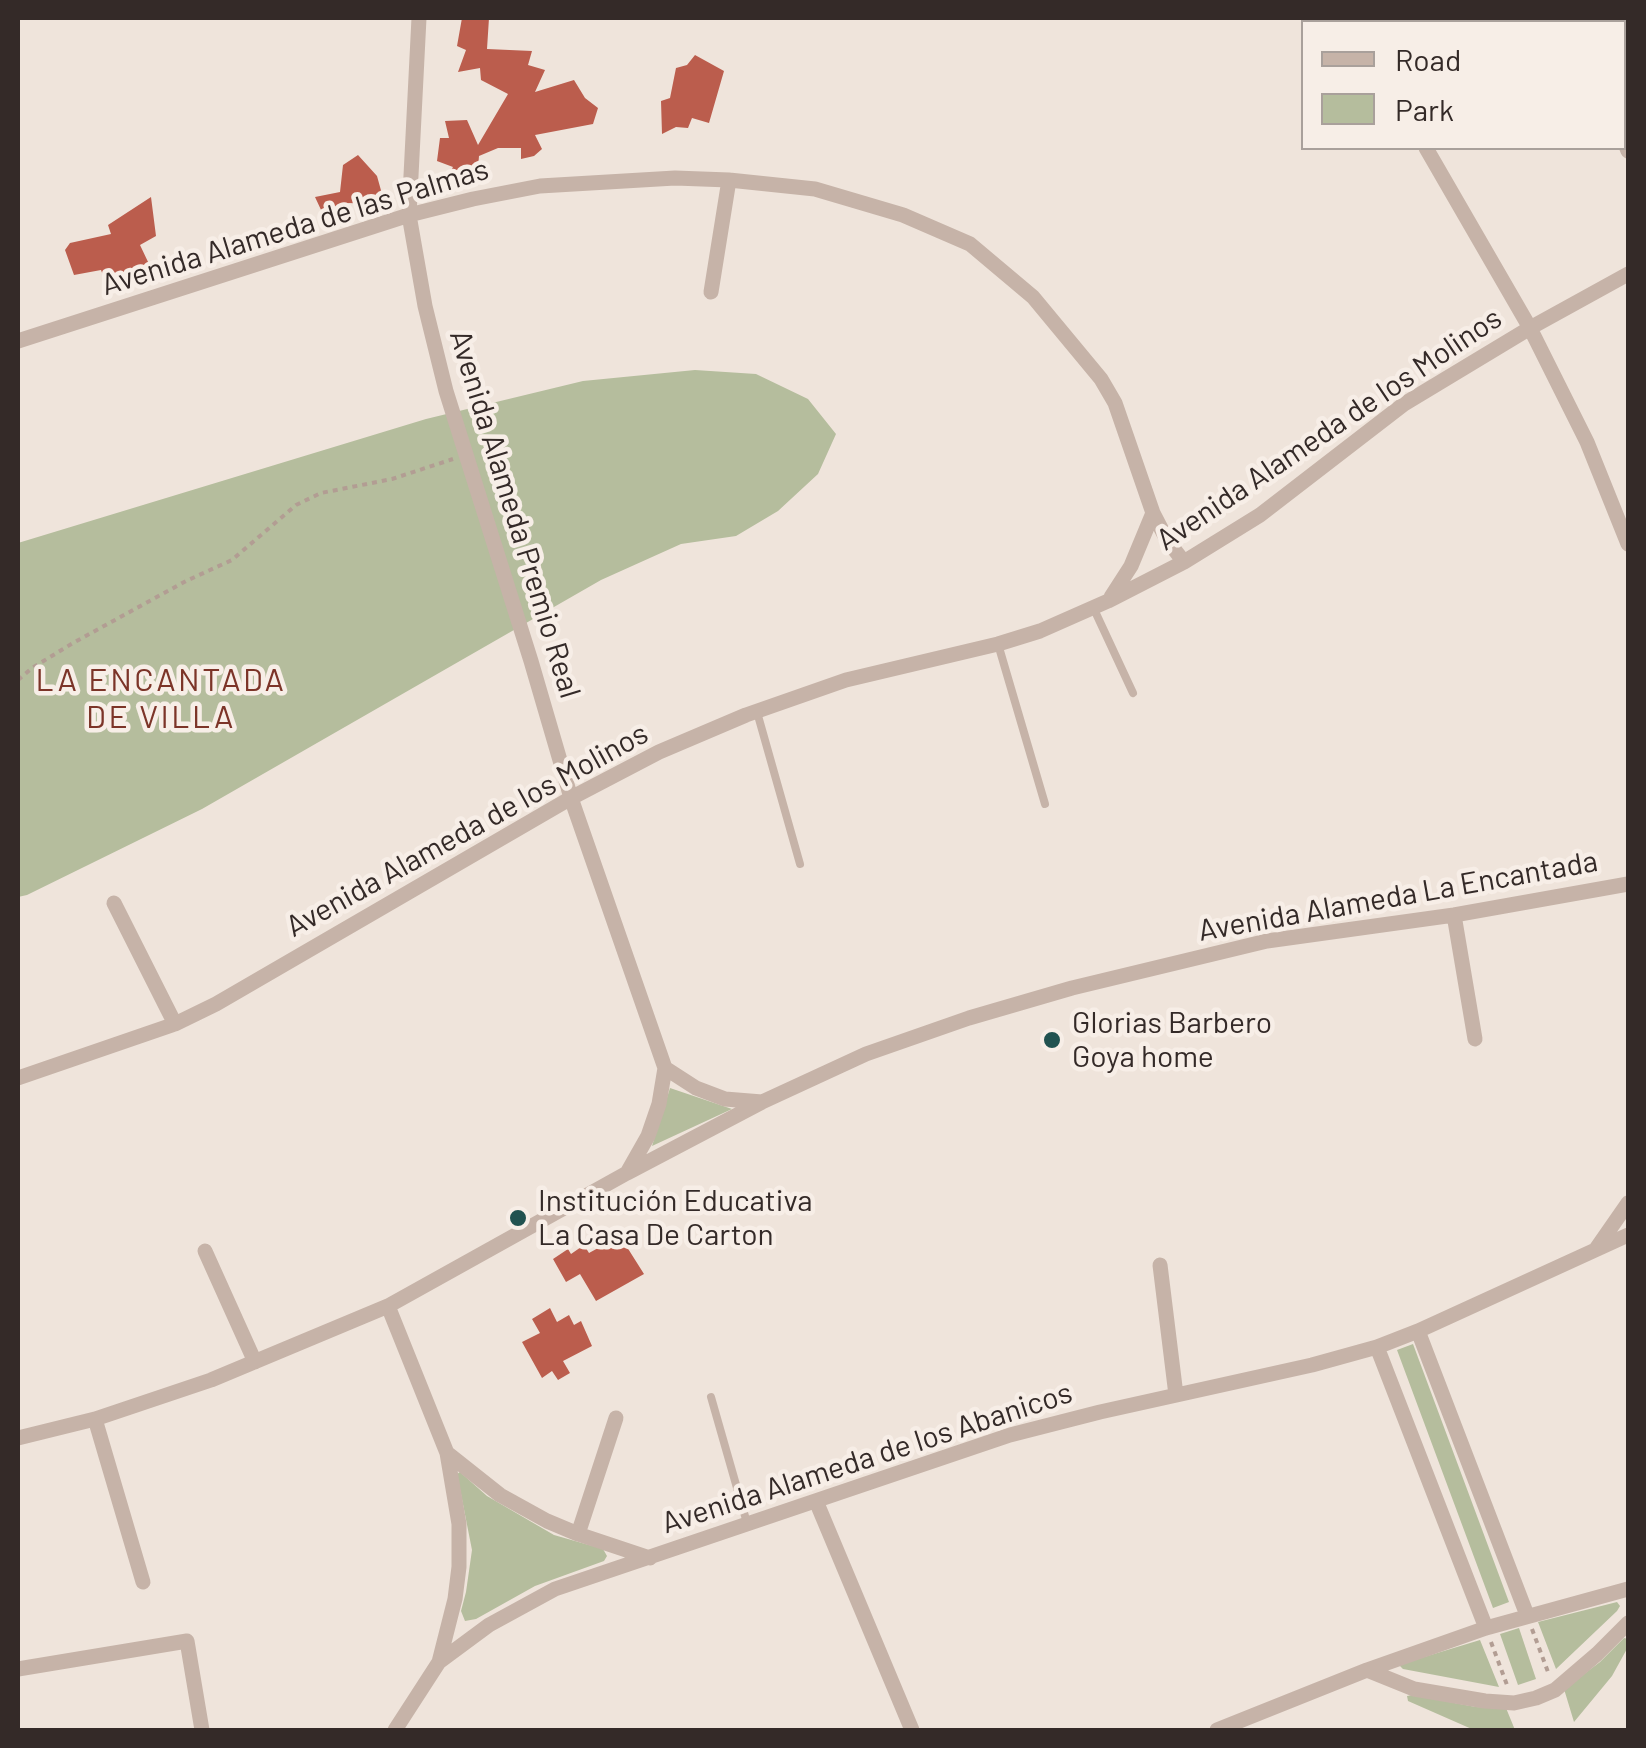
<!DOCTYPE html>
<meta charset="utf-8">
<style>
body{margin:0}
#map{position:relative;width:1646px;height:1748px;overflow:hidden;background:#efe4db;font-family:Barlow,sans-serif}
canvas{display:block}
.frame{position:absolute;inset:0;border:20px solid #342a28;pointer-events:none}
.legend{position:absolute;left:1301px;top:20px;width:325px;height:130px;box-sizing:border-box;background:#f7eee7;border:2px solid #a9a09b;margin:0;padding:12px 18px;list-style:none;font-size:30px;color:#342a28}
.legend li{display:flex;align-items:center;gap:20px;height:50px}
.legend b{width:50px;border:2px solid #a9a09b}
</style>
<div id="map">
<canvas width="1646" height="1748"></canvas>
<div class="frame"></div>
<ul class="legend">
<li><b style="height:12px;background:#c6b3a8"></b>Road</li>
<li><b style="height:28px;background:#b5bd9d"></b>Park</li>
</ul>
</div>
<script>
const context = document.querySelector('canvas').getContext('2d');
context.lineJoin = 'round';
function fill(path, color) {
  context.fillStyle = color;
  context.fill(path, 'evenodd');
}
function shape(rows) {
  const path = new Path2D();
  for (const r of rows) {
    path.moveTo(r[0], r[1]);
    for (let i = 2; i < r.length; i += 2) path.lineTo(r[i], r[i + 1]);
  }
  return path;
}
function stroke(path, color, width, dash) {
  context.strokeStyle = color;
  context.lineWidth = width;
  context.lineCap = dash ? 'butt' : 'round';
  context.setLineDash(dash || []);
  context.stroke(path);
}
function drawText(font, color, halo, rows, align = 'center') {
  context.font = font + ' Barlow,sans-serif';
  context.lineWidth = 9;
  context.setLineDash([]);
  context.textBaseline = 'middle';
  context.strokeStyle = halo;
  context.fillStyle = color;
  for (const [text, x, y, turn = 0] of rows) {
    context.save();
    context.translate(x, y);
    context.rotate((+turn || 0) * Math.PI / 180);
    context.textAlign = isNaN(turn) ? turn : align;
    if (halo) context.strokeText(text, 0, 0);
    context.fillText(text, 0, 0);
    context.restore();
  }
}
fill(shape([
 [695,370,756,374,808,399,836,434,818,474,778,511,736,536,681,544,601,580,202,809,27,895,18,897,18,543,426,419,583,381],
 [670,1088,732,1109,652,1146],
 [1413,1344,1509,1602,1493,1608,1397,1350],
 [460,1472,487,1496,554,1535,603,1549,607,1556,604,1561,535,1586,476,1619,465,1621,461,1611,466,1592,472,1550,457,1474],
 [1617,1602,1620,1606,1617,1611,1556,1669,1538,1622],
 [1519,1628,1536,1679,1518,1685,1500,1634],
 [1624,1638,1628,1639,1628,1647,1612,1676,1574,1722,1564,1689,1600,1662],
 [1480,1640,1499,1687,1403,1669,1400,1666,1401,1664],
 [1412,1695,1476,1707,1506,1708,1515,1730,1474,1730,1408,1701,1407,1696]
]), '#b5bd9d');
fill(shape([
 [462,18,489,18,487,49,532,51,528,65,545,70,535,92,574,80,585,98,598,108,593,124,535,135,542,149,534,156,521,159,521,148,498,148,479,156,477,180,449,174,453,167,437,161,440,138,449,138,445,121,467,120,478,145,508,94,481,80,480,68,458,72,466,50,457,46],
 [695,55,724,71,709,123,692,118,688,128,676,127,662,134,661,101,670,98,676,68,687,65],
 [358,155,377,176,382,194,370,204,349,203,322,212,315,197,340,192,343,165],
 [151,197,156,236,140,245,149,264,108,289,101,270,74,275,65,250,70,243,111,234,108,225],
 [620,1236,644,1274,596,1301,580,1274,566,1282,553,1259,568,1249,571,1254,584,1245,589,1253],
 [550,1308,557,1322,569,1315,574,1325,581,1321,592,1346,563,1361,570,1373,558,1380,552,1371,542,1378,522,1342,540,1333,532,1319]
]), '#bb5d4d');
stroke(shape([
 [18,680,32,668,73,643,186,581,232,560,296,505,321,493,392,479,453,459],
 [1532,1629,1548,1672],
 [1491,1642,1507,1685]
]), '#b29d93', 4, [5, 5]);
stroke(shape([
 [1093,607,1133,693],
 [998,644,1045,804],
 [757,712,800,864],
 [711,1397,747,1523]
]), '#c6b3a8', 8);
stroke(shape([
 [419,18,409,215,425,306,446,391,531,661,571,798,665,1068,659,1104,648,1136,627,1173],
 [1352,18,1354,22],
 [1551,18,1554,22],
 [1624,141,1628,151],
 [1426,148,1530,328,1587,442,1628,544],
 [711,292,729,180],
 [18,341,409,215,473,199,540,186,675,178,729,180,815,189,903,215,970,244,1033,297,1101,379,1115,403,1153,513,1167,540,1184,562],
 [1111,597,1131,566,1153,513],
 [114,903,175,1024],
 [1454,915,1475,1039],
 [665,1068,696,1088,725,1099,762,1102],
 [18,1078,175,1024,216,1004,571,798,659,752,746,715,846,680,998,644,1040,631,1108,601,1184,562,1260,515,1404,404,1530,328,1628,274],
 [1596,1249,1628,1203],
 [205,1251,255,1362],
 [1160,1265,1176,1395],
 [388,1306,447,1453,459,1524,459,1567,455,1599,439,1662],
 [1418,1331,1527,1615],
 [1377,1347,1486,1628],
 [95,1419,143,1582],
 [18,1438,95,1419,211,1380,388,1306,627,1173,762,1102,866,1054,969,1018,1072,988,1267,941,1454,915,1628,884],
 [447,1453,500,1495,547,1521,578,1534,650,1558],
 [816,1501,912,1730],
 [578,1534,616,1418],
 [18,1669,187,1641,202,1730],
 [1367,1670,1414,1689,1485,1701,1514,1703,1536,1698,1555,1690,1597,1654,1628,1623],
 [395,1730,439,1662,489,1625,555,1589,1010,1435,1100,1412,1312,1365,1377,1347,1418,1331,1628,1235],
 [1217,1730,1367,1670,1486,1628,1628,1589]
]), '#c6b3a8', 15);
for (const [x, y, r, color] of [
 [1052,1040,10,"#215250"],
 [518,1218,10,"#215250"]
]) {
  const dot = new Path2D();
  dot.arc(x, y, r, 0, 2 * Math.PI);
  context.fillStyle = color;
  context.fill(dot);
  stroke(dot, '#f7eee7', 4);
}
drawText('30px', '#342a28', '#f7eee7', [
 ["Avenida Alameda de las Palmas",295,227,-17],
 ["Avenida Alameda de los Molinos",1329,429,-34],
 ["Avenida Alameda Premio Real",515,514,73],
 ["Avenida Alameda de los Molinos",467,830,-29],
 ["Avenida Alameda La Encantada",1398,896,-10],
 ["Avenida Alameda de los Abanicos",867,1458,-18]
]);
drawText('30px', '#342a28', '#f7eee7', [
 ["Glorias Barbero",1072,1023],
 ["Goya home",1072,1057],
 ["Institución Educativa",538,1201],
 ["La Casa De Carton",538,1235]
], 'left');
context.letterSpacing = '2.5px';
drawText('32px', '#7c3428', '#f7eee7', [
 ["LA ENCANTADA",161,680],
 ["DE VILLA",161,717]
]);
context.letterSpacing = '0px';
</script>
